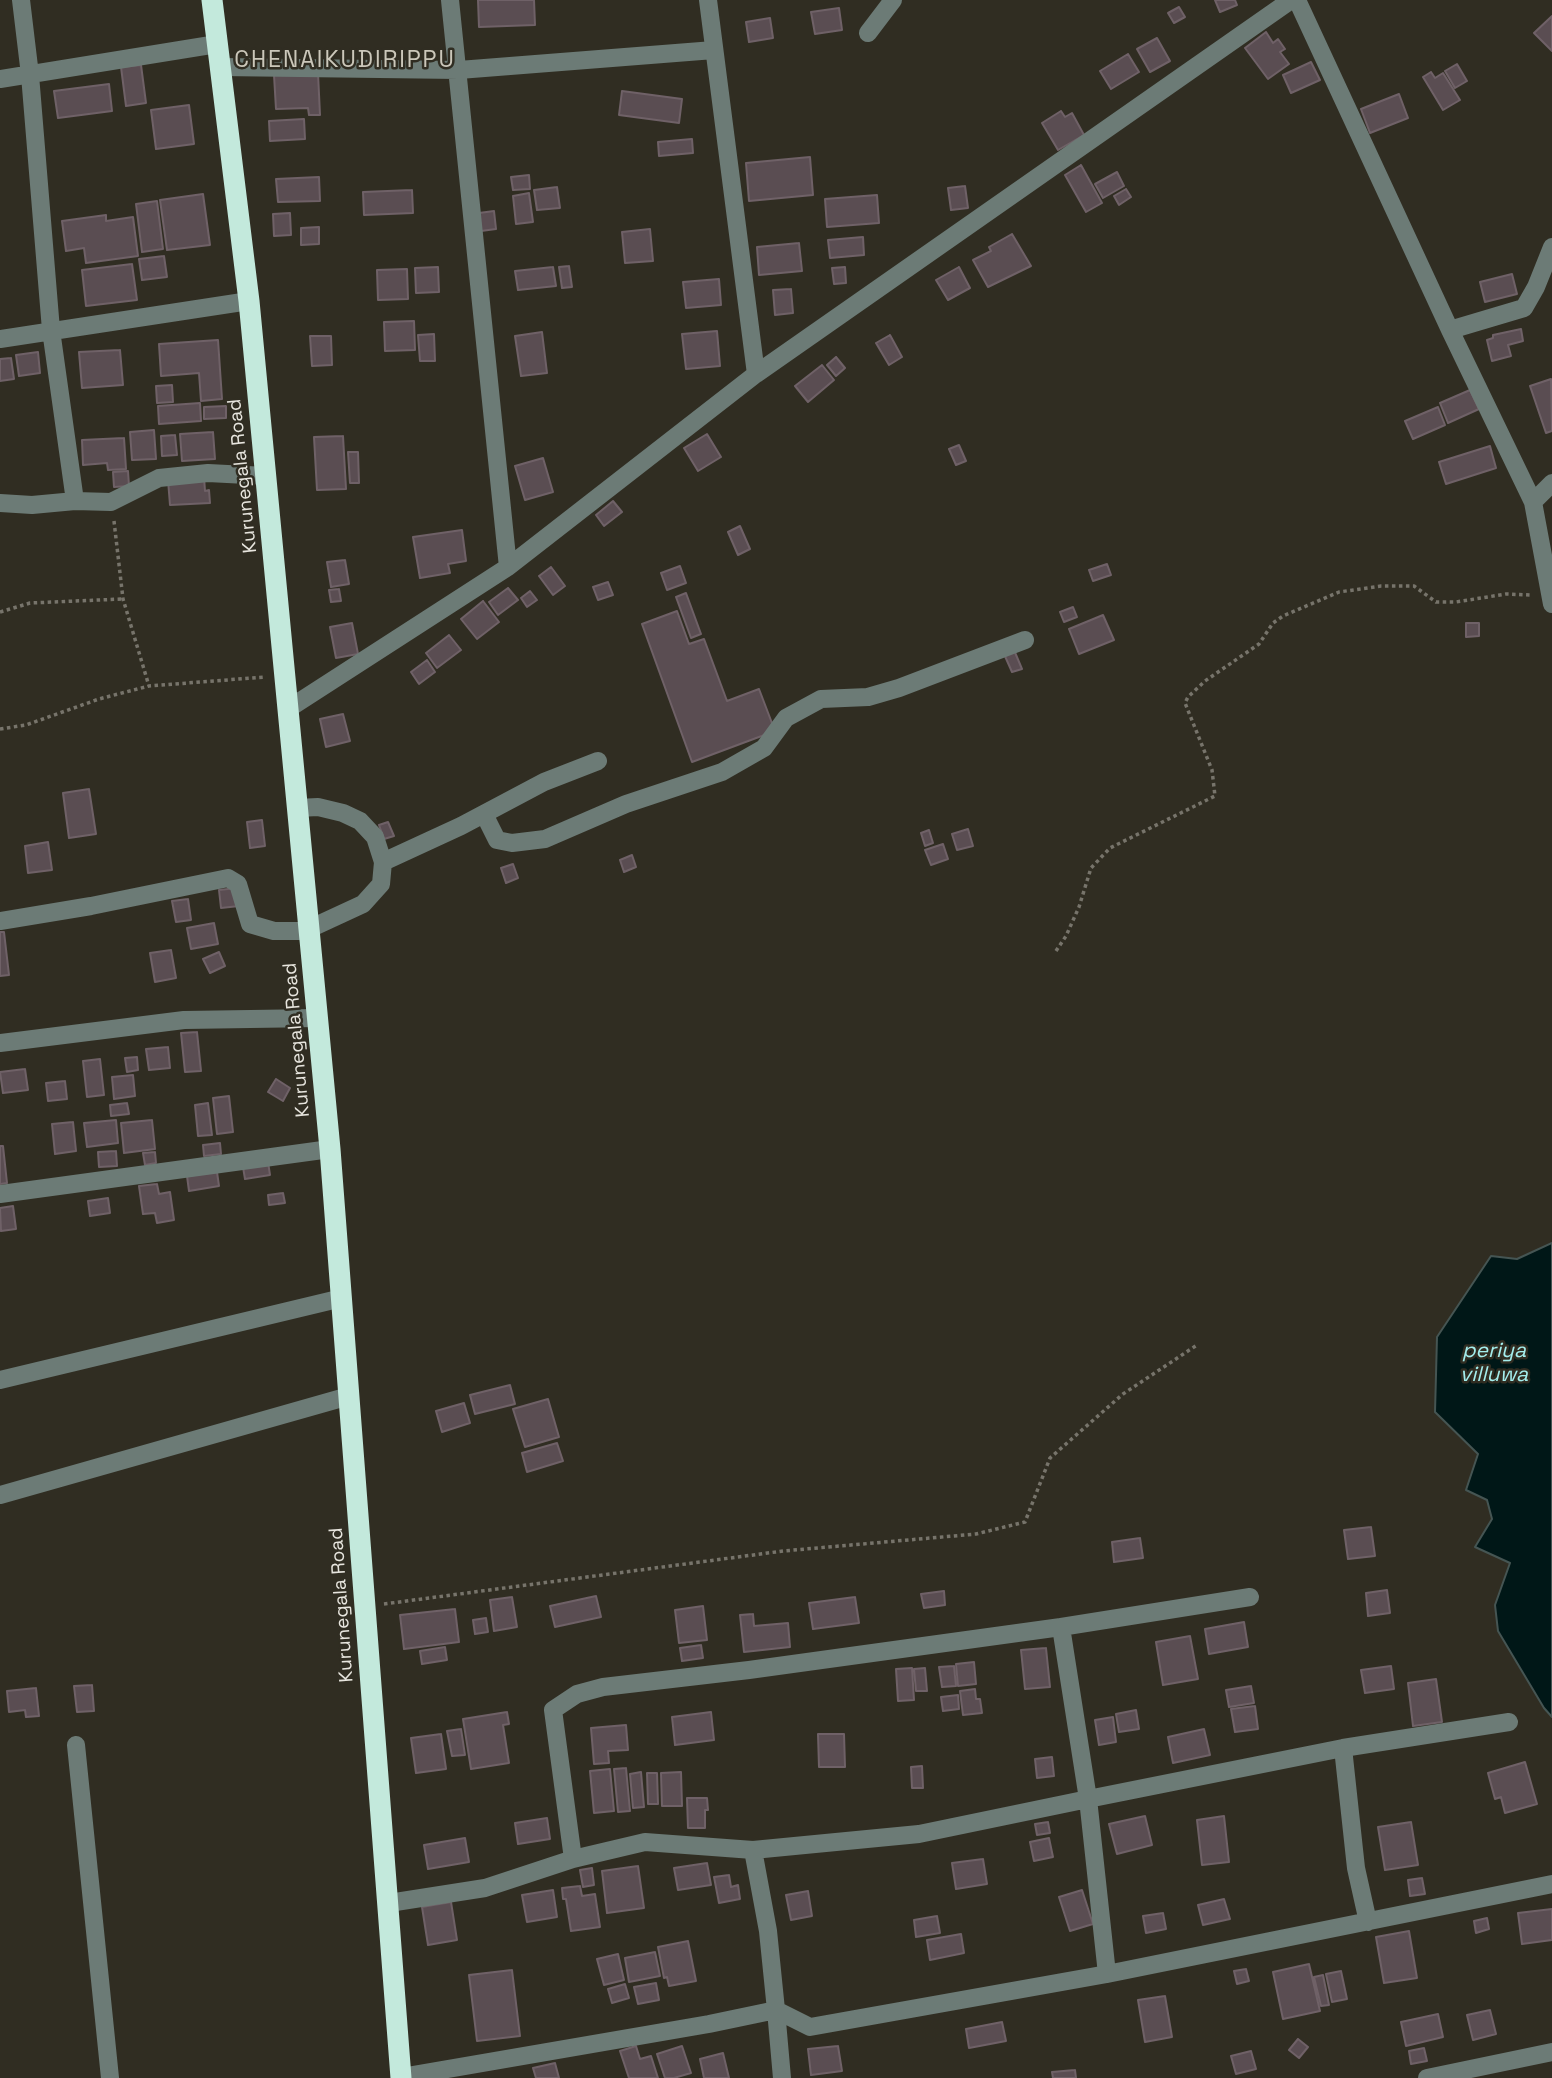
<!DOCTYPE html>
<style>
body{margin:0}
canvas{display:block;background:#302d22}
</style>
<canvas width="1552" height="2078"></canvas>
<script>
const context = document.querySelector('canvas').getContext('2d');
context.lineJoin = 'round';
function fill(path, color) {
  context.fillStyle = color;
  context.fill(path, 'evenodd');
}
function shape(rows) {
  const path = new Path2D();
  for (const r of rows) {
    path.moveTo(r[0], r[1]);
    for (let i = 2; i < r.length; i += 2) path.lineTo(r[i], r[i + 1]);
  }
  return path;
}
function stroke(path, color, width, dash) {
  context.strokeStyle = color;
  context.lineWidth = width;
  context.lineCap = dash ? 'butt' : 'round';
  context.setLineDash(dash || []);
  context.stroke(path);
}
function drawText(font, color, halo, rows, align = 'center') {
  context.font = font + ' "Space Grotesk",sans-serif';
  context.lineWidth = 5;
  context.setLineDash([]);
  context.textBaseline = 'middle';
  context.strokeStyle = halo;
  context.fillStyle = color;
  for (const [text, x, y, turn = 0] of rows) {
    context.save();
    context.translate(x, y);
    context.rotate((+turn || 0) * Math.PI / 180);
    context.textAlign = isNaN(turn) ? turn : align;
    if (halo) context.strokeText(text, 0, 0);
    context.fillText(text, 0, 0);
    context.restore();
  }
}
const water = shape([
 [1552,1243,1552,1717,1544,1708,1498,1631,1495,1605,1510,1563,1475,1547,1492,1519,1487,1500,1466,1490,1478,1454,1435,1412,1437,1337,1491,1256,1517,1259,1552,1243]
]);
fill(water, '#001717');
stroke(water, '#455553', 2);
const building = shape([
 [478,0,534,0,535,25,479,27,478,0],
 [1215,0,1235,0,1237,5,1220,12,1215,0],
 [1179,7,1185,17,1174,23,1168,13,1179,7],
 [839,8,842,30,815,34,811,12,839,8],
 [1552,16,1552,51,1534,33,1552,16],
 [770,18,773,38,749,42,746,22,770,18],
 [1266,32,1273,43,1278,39,1285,49,1280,52,1289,64,1268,79,1245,48,1266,32],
 [1157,38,1170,61,1150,72,1137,49,1157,38],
 [1128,54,1139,72,1111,89,1100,71,1128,54],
 [1311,62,1320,80,1291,93,1283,75,1311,62],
 [1457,64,1467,81,1455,88,1445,71,1457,64],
 [141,65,146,103,126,106,121,67,141,65],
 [1431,72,1435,78,1443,73,1460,100,1443,110,1423,77,1431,72],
 [318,73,320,115,309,115,308,108,276,109,274,75,318,73],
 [109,84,112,111,58,118,54,91,109,84],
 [622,91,682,99,679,123,619,115,622,91],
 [1399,94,1408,118,1370,133,1361,109,1399,94],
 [189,105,194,144,156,149,151,110,189,105],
 [1061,111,1065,117,1072,113,1084,135,1058,150,1042,123,1061,111],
 [304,119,305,139,270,141,269,121,304,119],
 [692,139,693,153,659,156,658,142,692,139],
 [810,157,813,195,749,201,746,163,810,157],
 [1081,165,1102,203,1086,212,1065,175,1081,165],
 [1117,172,1124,186,1103,198,1095,184,1117,172],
 [529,175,530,189,513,190,511,177,529,175],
 [319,177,320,201,278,202,276,179,319,177],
 [965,186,968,208,951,210,948,188,965,186],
 [557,187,560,208,537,210,534,190,557,187],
 [1126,189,1131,197,1119,205,1114,196,1126,189],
 [412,190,413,213,364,215,363,192,412,190],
 [529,193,533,222,516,224,513,196,529,193],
 [203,194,210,245,167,250,160,200,203,194],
 [877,195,879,223,827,227,825,199,877,195],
 [157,201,163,249,142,252,136,204,157,201],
 [494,211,496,229,481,231,479,213,494,211],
 [290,213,291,235,274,236,273,214,290,213],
 [106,215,106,221,133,217,138,256,86,263,84,248,66,251,62,221,106,215],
 [319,227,319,244,301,245,301,228,319,227],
 [650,229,653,261,625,263,622,232,650,229],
 [1012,234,1031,266,988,287,973,260,991,251,989,247,1012,234],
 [863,237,864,255,830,258,828,240,863,237],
 [799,243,802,271,759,275,757,247,799,243],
 [164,256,167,277,142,280,139,259,164,256],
 [132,264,137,300,86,306,82,270,132,264],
 [569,266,572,287,562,288,559,267,569,266],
 [438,267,439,292,416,293,415,268,438,267],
 [553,267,556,286,518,290,515,271,553,267],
 [845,267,846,283,834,284,832,268,845,267],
 [959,267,970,288,948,300,936,280,959,267],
 [407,269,408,299,378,300,377,270,407,269],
 [1512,274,1517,294,1485,302,1480,282,1512,274],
 [719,279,721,305,686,308,683,282,719,279],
 [791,289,793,313,775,315,773,290,791,289],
 [414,321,415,350,385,351,384,322,414,321],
 [1521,329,1523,341,1508,345,1511,356,1492,361,1487,340,1493,338,1493,335,1521,329],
 [717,331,720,366,686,369,682,334,717,331],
 [542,332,547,373,521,376,515,336,542,332],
 [434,334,435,361,420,361,418,335,434,334],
 [890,335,902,357,889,365,876,343,890,335],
 [310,336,331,336,332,365,312,366,310,336],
 [218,340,222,399,201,401,199,373,161,376,159,344,218,340],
 [120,350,123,385,82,388,79,352,120,350],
 [38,352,40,373,19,376,16,355,38,352],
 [836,357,845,368,836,376,827,365,836,357],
 [11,358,14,379,0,381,0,359,11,358],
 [822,365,834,380,808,402,795,386,822,365],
 [1551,379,1552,431,1546,433,1530,386,1551,379],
 [172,385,173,402,157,403,156,386,172,385],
 [1470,390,1479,409,1448,423,1440,403,1470,390],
 [200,403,201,421,159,424,158,406,200,403],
 [226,406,226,418,204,419,204,407,226,406],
 [1438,407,1445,425,1413,439,1405,421,1438,407],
 [154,430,156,459,132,460,130,432,154,430],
 [213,432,215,459,182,461,180,434,213,432],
 [707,434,721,457,698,471,684,448,707,434],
 [175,435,177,455,162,456,161,436,175,435],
 [343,436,346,489,317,490,314,437,343,436],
 [124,438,126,469,108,470,107,463,83,465,82,440,124,438],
 [959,445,966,461,956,465,949,449,959,445],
 [1490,446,1496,468,1446,484,1439,462,1490,446],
 [348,452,358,452,359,483,350,483,348,452],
 [543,458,553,492,525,500,515,466,543,458],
 [128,471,129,486,114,487,113,472,128,471],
 [204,477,205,491,209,490,210,503,170,505,168,480,204,477],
 [613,501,622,512,604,526,596,515,613,501],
 [740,526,750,549,738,555,728,532,740,526],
 [462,530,466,561,448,564,450,573,420,578,413,537,462,530],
 [345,560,349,584,331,587,327,562,345,560],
 [1107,564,1111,575,1093,581,1089,570,1107,564],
 [680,566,686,583,667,590,661,573,680,566],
 [551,567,565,586,553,595,539,576,551,567],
 [608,582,613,595,598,600,593,587,608,582],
 [508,588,518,600,498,615,489,602,508,588],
 [339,589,341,601,331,602,329,590,339,589],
 [530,591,537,600,527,607,521,598,530,591],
 [686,593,701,634,691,638,676,597,686,593],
 [483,601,499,622,477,639,461,619,483,601],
 [1073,607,1077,617,1064,622,1060,612,1073,607],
 [677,611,689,644,704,639,727,701,759,689,775,731,692,762,642,624,677,611],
 [1103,615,1114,640,1079,654,1069,629,1103,615],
 [352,623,358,654,336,658,330,627,352,623],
 [1466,623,1479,623,1479,636,1466,637,1466,623],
 [449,635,461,650,437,668,426,653,449,635],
 [1014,650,1022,669,1012,672,1004,654,1014,650],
 [427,660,435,672,419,684,411,672,427,660],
 [343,714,350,741,326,747,320,719,343,714],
 [89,789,96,834,69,838,63,793,89,789],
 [262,820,265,846,250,848,247,822,262,820],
 [388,822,394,836,384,839,379,825,388,822],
 [968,829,973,846,957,850,952,834,968,829],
 [929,830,933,843,925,846,921,833,929,830],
 [48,842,52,870,28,873,25,846,48,842],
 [943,844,948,859,931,865,925,850,943,844],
 [632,855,636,867,624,872,620,860,632,855],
 [513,864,518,878,506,883,501,868,513,864],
 [237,888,239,906,221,908,219,890,237,888],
 [188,899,191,920,176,922,172,901,188,899],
 [214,923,218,944,191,949,187,928,214,923],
 [0,932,4,932,9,975,0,976,0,932],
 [171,950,176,978,155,982,150,953,171,950],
 [219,952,225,966,210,973,203,959,219,952],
 [197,1032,201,1071,185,1072,181,1033,197,1032],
 [168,1047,170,1068,149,1070,146,1049,168,1047],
 [137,1057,138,1070,127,1072,125,1058,137,1057],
 [100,1059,104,1095,87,1097,83,1061,100,1059],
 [25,1069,28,1090,3,1093,0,1072,25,1069],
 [133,1075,135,1096,114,1099,112,1077,133,1075],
 [276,1079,290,1088,283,1101,268,1092,276,1079],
 [65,1081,67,1099,48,1101,46,1083,65,1081],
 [229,1096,233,1132,217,1134,213,1098,229,1096],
 [127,1103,129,1114,111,1116,110,1105,127,1103],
 [208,1103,212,1135,198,1136,195,1105,208,1103],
 [116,1120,118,1143,87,1147,84,1123,116,1120],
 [152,1120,155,1149,124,1153,121,1123,152,1120],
 [73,1122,76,1151,55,1154,52,1124,73,1122],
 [220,1143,221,1154,204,1156,203,1145,220,1143],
 [0,1146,3,1146,7,1183,0,1184,0,1146],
 [116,1151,117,1166,99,1167,98,1152,116,1151],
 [155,1152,156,1163,145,1165,143,1153,155,1152],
 [268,1162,270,1175,245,1179,243,1167,268,1162],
 [217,1172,219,1186,189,1191,187,1176,217,1172],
 [157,1184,159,1194,170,1192,174,1220,157,1223,155,1213,143,1214,139,1186,157,1184],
 [283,1193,285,1203,269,1205,268,1195,283,1193],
 [108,1198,110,1213,90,1216,88,1201,108,1198],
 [13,1206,16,1229,1,1231,0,1208,13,1206],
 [510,1385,515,1404,475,1414,470,1395,510,1385],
 [548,1399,559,1437,525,1447,513,1409,548,1399],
 [464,1403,470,1423,442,1432,436,1411,464,1403],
 [557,1443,563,1461,527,1472,522,1453,557,1443],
 [1371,1527,1375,1556,1348,1559,1344,1530,1371,1527],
 [1140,1538,1143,1558,1114,1562,1112,1542,1140,1538],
 [1387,1590,1390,1613,1368,1616,1366,1593,1387,1590],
 [944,1591,945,1605,924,1608,921,1594,944,1591],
 [596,1596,601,1617,555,1627,550,1606,596,1596],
 [512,1597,517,1627,494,1631,490,1600,512,1597],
 [855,1597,859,1623,813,1629,809,1603,855,1597],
 [703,1606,707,1640,679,1643,675,1610,703,1606],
 [455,1609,459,1642,404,1649,400,1615,455,1609],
 [753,1614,754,1626,788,1623,790,1647,744,1652,740,1615,753,1614],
 [486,1618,488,1632,475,1634,473,1620,486,1618],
 [1244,1622,1248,1647,1209,1654,1205,1629,1244,1622],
 [1190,1636,1198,1679,1163,1685,1156,1642,1190,1636],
 [701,1645,703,1658,682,1661,680,1648,701,1645],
 [445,1647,447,1660,422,1664,420,1651,445,1647],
 [1046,1648,1050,1687,1025,1689,1021,1650,1046,1648],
 [974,1662,976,1684,958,1686,956,1664,974,1662],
 [954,1666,956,1686,942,1687,939,1667,954,1666],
 [1391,1666,1394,1689,1365,1693,1361,1670,1391,1666],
 [912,1668,914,1700,898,1701,896,1669,912,1668],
 [925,1668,927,1691,916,1691,914,1669,925,1668],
 [1436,1679,1442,1722,1413,1726,1408,1683,1436,1679],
 [92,1685,94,1711,77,1712,74,1686,92,1685],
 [1251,1686,1254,1703,1229,1707,1226,1690,1251,1686],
 [36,1688,39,1716,26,1717,25,1710,9,1712,7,1691,36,1688],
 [975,1689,976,1699,980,1699,982,1713,963,1715,960,1691,975,1689],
 [958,1695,959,1709,943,1711,941,1697,958,1695],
 [1255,1706,1258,1729,1235,1732,1231,1709,1255,1706],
 [1136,1710,1139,1729,1119,1732,1116,1714,1136,1710],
 [507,1712,509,1724,503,1725,509,1763,471,1769,463,1719,507,1712],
 [711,1712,714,1740,675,1745,672,1717,711,1712],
 [1113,1717,1116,1742,1099,1745,1095,1720,1113,1717],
 [626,1725,628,1750,608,1751,609,1763,594,1764,591,1728,626,1725],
 [461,1729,465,1755,452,1756,447,1731,461,1729],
 [1204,1729,1210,1755,1173,1763,1168,1737,1204,1729],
 [441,1734,446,1769,416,1773,411,1738,441,1734],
 [818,1734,844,1734,845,1767,819,1767,818,1734],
 [1052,1757,1054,1776,1037,1778,1035,1759,1052,1757],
 [1525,1762,1537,1804,1505,1813,1501,1797,1495,1799,1488,1773,1525,1762],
 [922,1766,923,1788,912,1788,911,1767,922,1766],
 [626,1768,630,1811,618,1812,614,1769,626,1768],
 [610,1769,614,1811,594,1813,590,1771,610,1769],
 [641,1772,644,1807,633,1808,630,1774,641,1772],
 [681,1772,682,1806,662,1806,661,1773,681,1772],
 [647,1773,657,1773,658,1804,648,1804,647,1773],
 [687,1798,707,1798,708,1810,705,1810,705,1828,688,1828,687,1798],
 [1145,1816,1152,1845,1117,1854,1109,1824,1145,1816],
 [1224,1816,1229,1862,1202,1865,1197,1820,1224,1816],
 [547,1818,550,1839,518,1844,515,1823,547,1818],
 [1048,1822,1050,1833,1037,1835,1035,1824,1048,1822],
 [1411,1822,1418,1865,1385,1870,1378,1827,1411,1822],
 [465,1838,469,1862,428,1869,424,1845,465,1838],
 [1049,1838,1053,1857,1034,1861,1030,1842,1049,1838],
 [983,1859,987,1884,956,1889,952,1863,983,1859],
 [707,1863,711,1885,678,1890,674,1868,707,1863],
 [638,1866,644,1908,607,1913,602,1871,638,1866],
 [592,1868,594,1885,583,1887,580,1870,592,1868],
 [729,1875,731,1887,738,1885,740,1899,719,1903,714,1877,729,1875],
 [1422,1878,1425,1894,1410,1896,1408,1880,1422,1878],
 [580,1886,582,1896,595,1894,600,1927,571,1931,566,1899,563,1899,562,1888,580,1886],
 [553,1890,557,1917,527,1922,522,1895,553,1890],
 [1082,1890,1093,1924,1070,1931,1059,1897,1082,1890],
 [808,1891,812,1916,791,1920,786,1895,808,1891],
 [1224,1899,1230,1919,1203,1925,1198,1905,1224,1899],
 [451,1902,457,1940,428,1945,422,1907,451,1902],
 [1552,1909,1552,1940,1522,1944,1518,1913,1552,1909],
 [1163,1913,1166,1929,1146,1933,1143,1916,1163,1913],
 [937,1916,940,1933,916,1937,914,1920,937,1916],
 [1487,1918,1489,1929,1476,1933,1474,1921,1487,1918],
 [1409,1931,1417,1978,1384,1983,1376,1937,1409,1931],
 [961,1934,964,1953,930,1960,927,1940,961,1934],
 [688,1941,696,1981,669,1986,667,1977,664,1978,658,1947,688,1941],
 [655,1952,660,1976,629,1982,625,1958,655,1952],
 [618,1954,624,1980,604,1985,597,1959,618,1954],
 [1309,1964,1320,2011,1283,2019,1273,1972,1309,1964],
 [1246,1969,1249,1981,1237,1984,1234,1971,1246,1969],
 [512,1970,520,2036,477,2041,469,1975,512,1970],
 [1341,1971,1347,1999,1332,2002,1326,1974,1341,1971],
 [1323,1975,1329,2005,1321,2006,1314,1977,1323,1975],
 [656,1983,659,2000,638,2004,634,1987,656,1983],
 [625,1984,629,1998,612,2003,608,1989,625,1984],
 [1165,1996,1172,2037,1145,2042,1138,2000,1165,1996],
 [1490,2010,1496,2034,1473,2040,1467,2015,1490,2010],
 [1438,2014,1443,2037,1406,2046,1401,2022,1438,2014],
 [1002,2022,1006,2041,969,2048,966,2029,1002,2022],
 [1298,2039,1308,2047,1299,2058,1289,2050,1298,2039],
 [636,2046,640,2059,651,2056,658,2078,629,2078,620,2051,636,2046],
 [682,2046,691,2073,674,2078,665,2078,657,2054,682,2046],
 [838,2046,842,2071,811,2075,808,2049,838,2046],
 [1424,2048,1427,2061,1411,2064,1409,2051,1424,2048],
 [1251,2051,1256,2069,1236,2074,1231,2056,1251,2051],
 [723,2053,729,2078,704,2078,700,2059,723,2053],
 [555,2063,559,2078,536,2078,533,2068,555,2063],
 [1075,2070,1076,2078,1053,2078,1052,2072,1075,2070]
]);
fill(building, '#5a4d52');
stroke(building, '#6f6167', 2);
stroke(shape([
 [114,521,123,599,149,686],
 [0,612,30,603,122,599],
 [0,729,26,725,99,699,149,686,265,677],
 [1056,951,1066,936,1079,907,1091,868,1110,848,1215,796,1212,770,1185,703,1188,697,1205,681,1259,644,1273,623,1283,616,1339,592,1381,586,1414,586,1436,602,1456,602,1506,594,1531,595],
 [384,1604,783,1551,976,1534,1025,1522,1050,1458,1123,1394,1197,1345]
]), '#77746b', 3.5, [3.5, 3.5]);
stroke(shape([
 [21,0,30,75,51,330,75,501],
 [450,0,508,567],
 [708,0,756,374],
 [1297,0,1450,330,1533,502,1552,604],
 [868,33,893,0],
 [220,67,459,70,714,50],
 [0,79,217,44],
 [1450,330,1524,308,1536,287,1552,247],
 [0,339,249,301],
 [1533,502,1552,483],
 [0,503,32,505,75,501,111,502,159,478,208,473,266,476],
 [288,709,508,567,756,374,1291,0],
 [298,808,318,807,343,813,360,821,375,837,383,862,381,884,363,904,309,929],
 [484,814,497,840,512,843,545,839,626,804,722,772,764,748,786,718,821,699,868,697,899,688,1025,640],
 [383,862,461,826,544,782,598,761],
 [0,921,91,906,228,878,238,884,250,924,274,931,309,931],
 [0,1043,184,1020,317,1018],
 [0,1194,330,1149],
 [0,1380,342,1298],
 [0,1495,349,1396],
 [76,1745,110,2078],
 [753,1850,919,1834,1088,1799,1061,1627],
 [573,1859,553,1710,577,1694,603,1687,749,1670,1061,1627,1250,1597],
 [389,1903,485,1888,573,1859,645,1842,753,1850,768,1931,776,2010,810,2027,1107,1974,1552,1884],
 [1368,1922,1356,1868,1343,1748,1509,1722],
 [1107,1974,1088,1799,1343,1748],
 [401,2077,709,2024,776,2010,782,2078],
 [1427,2078,1552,2052]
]), '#6c7b76', 18);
stroke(shape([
 [212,0,249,301,330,1149,401,2078]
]), '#c3e9dc', 21);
drawText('19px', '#e7e5de', '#302d22', [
 ["Kurunegala Road",243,476,-96],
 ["Kurunegala Road",297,1040,-95],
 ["Kurunegala Road",342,1605,-94]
]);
drawText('italic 21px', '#a4eeed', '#302d22', [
 ["periya",1494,1351],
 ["villuwa",1494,1375]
]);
context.letterSpacing = '2px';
drawText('23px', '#cbc7ba', '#302d22', [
 ["CHENAIKUDIRIPPU",345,61]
]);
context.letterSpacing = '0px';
</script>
